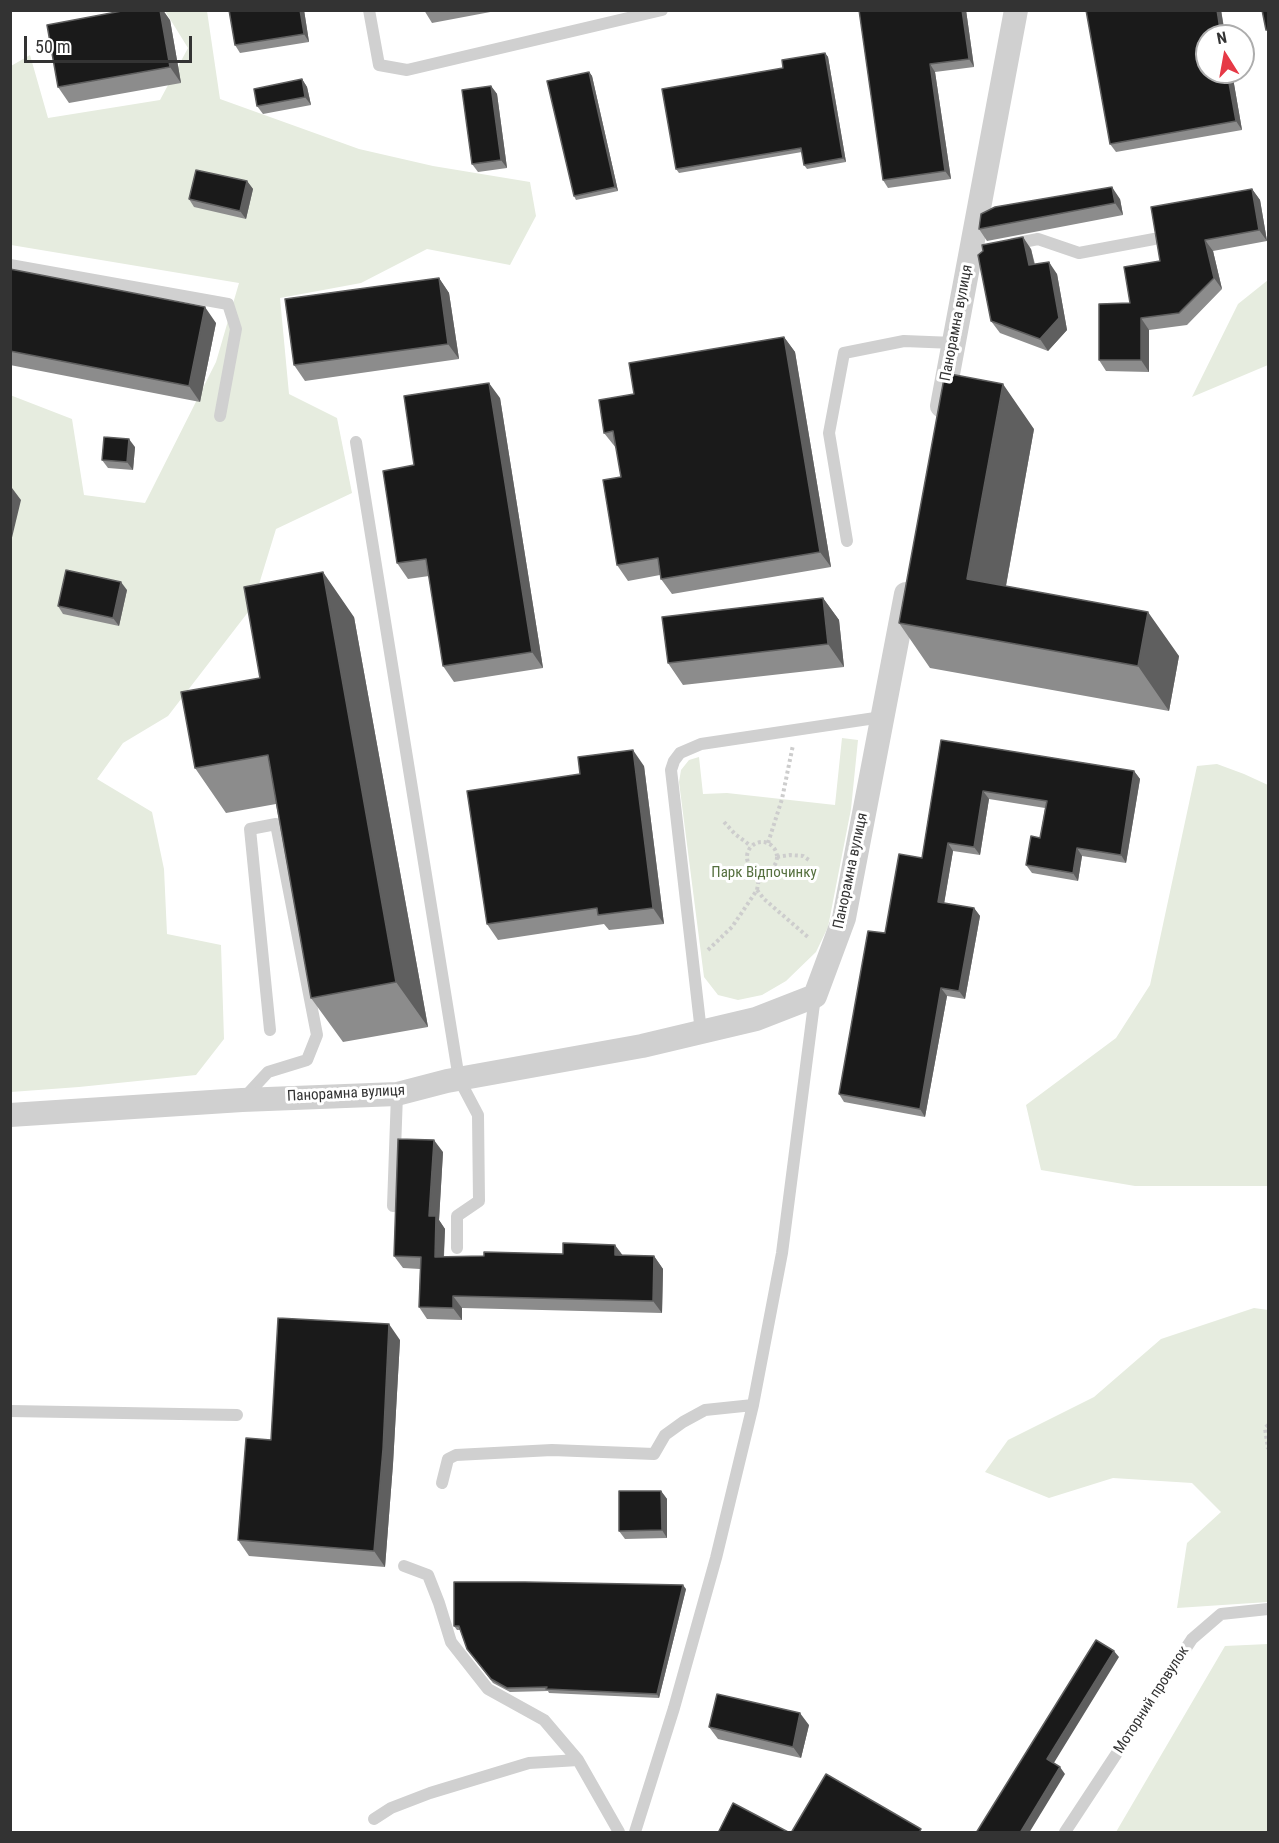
<!DOCTYPE html>
<meta charset="utf-8">
<style>
body{margin:0}
#map{position:relative;width:1279px;height:1843px;overflow:hidden;background:#fff;font-family:"Roboto Condensed",sans-serif}
canvas{display:block}
.frame{position:absolute;inset:0;border:12px solid #333;pointer-events:none}
.north{position:absolute;left:1195px;top:24px;width:60px;height:60px;box-sizing:border-box;background:#fff;border:2px solid #adadad;border-radius:50%;rotate:349deg;font-size:16px;font-weight:700;line-height:24px;text-align:center;color:#333}
.north::after{content:'';display:block;margin:auto;width:21px;height:27px;background:#e63946;clip-path:polygon(50% 0,100% 100%,50% 72%,0 100%)}
.scale{position:absolute;left:24px;top:36px;width:168px;height:27px;box-sizing:border-box;border:3px solid #333;border-top:0;padding-left:8px;font-size:18px;line-height:21px;white-space:nowrap;color:#333;-webkit-text-stroke:4px #fff;paint-order:stroke}
</style>
<div id="map">
<canvas width="1279" height="1843"></canvas>
<div class="frame"></div>
<div class="north">N</div>
<div class="scale">50 m</div>
</div>
<script>
const context = document.querySelector('canvas').getContext('2d');
context.lineJoin = 'round';
function fill(path, color) {
  context.fillStyle = color;
  context.fill(path, 'evenodd');
}
function shape(rows) {
  const path = new Path2D();
  for (const r of rows) {
    if (r.length === 3) {
      path.moveTo(r[0] + r[2], r[1]);
      path.arc(r[0], r[1], r[2], 0, 2 * Math.PI);
      continue;
    }
    path.moveTo(r[0], r[1]);
    for (let i = 2; i < r.length; i += 2) path.lineTo(r[i], r[i + 1]);
  }
  return path;
}
function stroke(path, color, width, dash) {
  context.strokeStyle = color;
  context.lineWidth = width;
  context.lineCap = dash ? 'butt' : 'round';
  context.setLineDash(dash || []);
  context.stroke(path);
}
function drawText(font, color, halo, rows, align = 'center') {
  context.font = font + ' "Roboto Condensed",sans-serif';
  context.lineWidth = 6;
  context.setLineDash([]);
  context.textBaseline = 'middle';
  context.strokeStyle = halo;
  context.fillStyle = color;
  for (const [text, x, y, turn = 0] of rows) {
    context.save();
    context.translate(x, y);
    context.rotate((+turn || 0) * Math.PI / 180);
    context.textAlign = isNaN(turn) ? turn : align;
    if (halo) context.strokeText(text, 0, 0);
    context.fillText(text, 0, 0);
    context.restore();
  }
}
fill(shape([
 [165,11,207,11,220,99,359,149,433,166,530,182,536,216,510,265,427,249,361,283,280,298,289,394,337,418,352,493,276,529,252,607,168,716,123,743,97,779,152,812,164,869,167,934,221,945,224,1039,196,1075,79,1087,11,1092,10,395,72,419,84,495,145,503,216,362,239,283,11,245,11,66,30,55,48,118,160,100,188,48],
 [1268,280,1268,365,1192,397,1238,304],
 [842,738,858,740,851,809,828,927,816,952,786,981,762,995,738,1000,718,995,704,977,679,782,681,770,689,760,699,757,703,794,727,793,835,805],
 [1217,764,1244,774,1268,785,1268,1186,1135,1186,1041,1170,1026,1105,1116,1038,1150,985,1197,766],
 [1254,1308,1268,1310,1268,1602,1177,1608,1187,1543,1221,1512,1192,1483,1113,1478,1049,1498,985,1472,1008,1440,1094,1397,1161,1339],
 [1268,1644,1268,1832,1116,1832,1225,1646]
]), '#e6ecdf');
stroke(shape([
 [724,822,735,834,751,846],
 [762,857,15],
 [768,843,782,799,793,745],
 [777,857,790,855,803,856,809,860],
 [757,890,764,899,808,937],
 [708,950,732,927,757,890,760,873],
 [1268,1425,1265,1428,1268,1449]
]), '#cdcdcd', 4, [3, 3]);
stroke(shape([
 [369,10,379,65,407,70,662,10],
 [1013,244,1038,239,1079,253,1154,239],
 [10,265,228,304,236,329,220,416],
 [356,442,459,1079,478,1115,479,1201,457,1216,457,1248],
 [847,541,829,433,844,353,904,341,954,343],
 [701,1032,671,770,674,761,680,753,701,744,882,717],
 [243,1099,268,1072,307,1060,317,1035,276,824,250,829,270,1030],
 [393,1206,397,1094],
 [10,1411,237,1415],
 [442,1483,448,1459,456,1455,552,1450,654,1454,665,1435,683,1422,705,1410,753,1405],
 [404,1566,428,1575,439,1603,451,1642,488,1689,544,1720,578,1760,619,1832],
 [374,1819,391,1808,430,1793,529,1763,578,1760],
 [635,1832,674,1708,716,1558,753,1405,782,1253,815,996],
 [1065,1832,1192,1639,1221,1614,1268,1609]
]), '#d0d0d0', 12);
stroke(shape([
 [942,406,1016,10],
 [10,1115,242,1100,397,1094,447,1081,642,1046,701,1032,756,1019,815,996,844,918,906,594]
]), '#d0d0d0', 24);
fill(shape([
 [229,10,304,10,309,42,240,53,235,45],
 [424,10,501,10,432,23],
 [859,10,966,10,974,67,935,72,951,179,888,188,883,180],
 [1086,10,1221,10,1242,130,1116,152,1110,144],
 [170,20,181,83,69,103,58,87],
 [825,53,828,57,846,162,807,169,804,165,802,152,679,173,676,169,783,68],
 [589,72,592,76,618,191,576,200,574,196],
 [302,79,307,87,311,105,263,114,257,106],
 [491,86,497,94,507,168,478,172,472,164],
 [247,181,253,189,246,219,194,207,189,199],
 [1252,189,1260,200,1267,241,1213,251,1222,289,1187,325,1149,330,1149,372,1106,371,1099,360,1130,303,1160,261],
 [1120,199,1123,215,987,241,979,229],
 [1031,249,1035,264,1057,274,1067,330,1048,351,1000,333,991,321],
 [10,269,216,323,200,402,10,365],
 [439,278,449,293,459,359,305,381,294,365],
 [784,337,795,352,831,567,672,594,661,579,660,575,628,581,617,565,621,477,616,448,604,433,634,394],
 [500,398,543,668,454,682,443,666,429,576,408,579,397,563,414,465],
 [1034,429,1006,586,1179,656,1169,711,930,668,899,623],
 [135,447,133,470,108,468,102,460],
 [127,590,119,626,63,614,58,606],
 [823,598,839,620,844,667,683,685,668,663],
 [354,617,428,1027,343,1042,311,998,276,804,226,813,195,768,260,678],
 [941,740,1134,771,1140,779,1126,863,1082,856,1078,881,1032,873,1026,865,1040,838,1045,808,989,799,980,855,953,851,944,903,974,908,980,916,965,999,947,996,925,1117,844,1102,839,1094,885,933,922,858],
 [644,766,664,924,609,930,604,924,498,940,487,924],
 [443,1152,439,1220,445,1229,444,1257,623,1256,654,1256,663,1269,662,1313,462,1308,462,1320,427,1319,419,1307,420,1269,403,1268,394,1256],
 [400,1340,393,1464,385,1567,249,1556,238,1540,271,1440],
 [661,1491,667,1499,667,1538,625,1539,619,1531],
 [686,1589,659,1698,549,1693,548,1691,510,1692,493,1683,467,1649,460,1630,457,1630,454,1626],
 [809,1725,801,1758,718,1739,709,1727]
]), '#8c8c8c');
fill(shape([
 [160,10,163,10,170,20,181,83,170,67],
 [300,10,304,10,309,42,304,34],
 [962,10,966,10,974,67,969,59],
 [1217,10,1221,10,1225,36,1221,36],
 [825,53,828,57,846,162,843,158],
 [930,64,935,72,951,179,945,171],
 [589,72,592,76,618,191,615,187],
 [1227,72,1232,72,1242,130,1236,121],
 [302,79,307,87,311,105,305,97],
 [491,86,497,94,507,168,501,160],
 [247,181,253,189,246,219,240,211],
 [1112,187,1120,199,1123,215,1115,203],
 [1252,189,1260,200,1267,241,1259,230],
 [1023,237,1031,249,1037,277,1029,265],
 [1205,240,1213,251,1222,289,1214,278],
 [1049,262,1057,274,1067,330,1048,351,1040,339],
 [439,278,449,293,459,359,448,344],
 [205,307,216,323,200,402,189,386],
 [1141,318,1149,330,1149,372,1141,360],
 [784,337,795,352,831,567,820,552],
 [489,383,500,398,543,668,532,652],
 [1003,384,1034,429,999,624,967,579],
 [129,439,135,447,133,470,127,462],
 [12,488,21,500,10,546,10,496],
 [323,572,354,617,428,1027,396,982],
 [121,582,127,590,119,626,113,618],
 [823,598,839,620,844,667,828,644],
 [1148,612,1179,656,1169,711,1138,666],
 [633,750,644,766,664,924,653,908],
 [1134,771,1140,779,1126,863,1121,855],
 [983,791,989,799,980,855,974,847],
 [948,843,953,851,943,910,938,902],
 [1077,848,1082,856,1078,881,1073,873],
 [974,908,980,916,965,999,959,991],
 [941,988,947,996,925,1117,920,1109],
 [434,1140,443,1152,439,1220,445,1229,443,1269,435,1257,429,1216],
 [615,1245,624,1257,615,1255],
 [654,1256,663,1269,662,1313,653,1301],
 [453,1296,462,1308,462,1320,453,1308],
 [389,1324,400,1340,393,1464,385,1567,374,1551],
 [661,1491,667,1499,667,1538,662,1530],
 [683,1585,686,1589,659,1698,657,1694],
 [1114,1651,1119,1657,1052,1766,1047,1759],
 [800,1713,809,1725,801,1758,793,1747],
 [1060,1767,1065,1774,1029,1833,1020,1833]
]), '#5f5f5f');
const building = shape([
 [127,10,160,10,170,67,58,87,47,25,127,10],
 [229,10,300,10,304,34,235,45,229,10],
 [859,10,962,10,969,59,930,64,945,171,883,180,859,10],
 [1086,10,1217,10,1221,36,1207,36,1207,72,1227,72,1236,121,1110,144,1086,10],
 [1262,10,1269,10,1269,30,1266,30,1262,10],
 [825,53,843,158,804,165,801,148,676,169,662,89,783,68,782,60,825,53],
 [589,72,615,187,574,196,547,81,589,72],
 [302,79,305,97,257,106,254,89,302,79],
 [491,86,501,160,472,164,462,90,491,86],
 [196,170,247,181,240,211,189,199,196,170],
 [1112,187,1115,203,979,229,981,214,995,207,1112,187],
 [1252,189,1259,230,1205,240,1214,278,1179,313,1141,318,1141,360,1099,360,1099,304,1130,303,1124,267,1160,261,1151,207,1252,189],
 [1023,237,1029,265,1049,262,1059,318,1040,339,991,321,978,255,983,251,982,245,1023,237],
 [10,269,205,307,189,386,10,351,10,269],
 [439,278,448,344,294,365,285,299,439,278],
 [784,337,820,552,661,579,658,558,617,565,603,480,621,477,613,431,604,433,599,400,634,394,629,363,784,337],
 [945,373,1003,384,967,579,1148,612,1138,666,899,623,945,373],
 [489,383,532,652,443,666,426,559,397,563,383,471,414,465,404,396,489,383],
 [104,437,129,439,127,462,102,460,104,437],
 [66,570,121,582,113,618,58,606,66,570],
 [323,572,396,982,311,998,268,755,195,768,181,692,260,678,244,587,323,572],
 [823,598,828,644,668,663,662,617,823,598],
 [941,740,1134,771,1121,855,1077,848,1073,873,1026,865,1031,836,1040,838,1047,801,983,791,974,847,948,843,938,902,974,908,959,991,941,988,920,1109,839,1094,868,931,885,933,899,854,922,858,941,740],
 [633,750,653,908,598,915,597,908,487,924,467,791,580,774,578,757,633,750],
 [398,1139,434,1140,429,1216,436,1216,435,1257,484,1256,484,1252,563,1254,563,1243,615,1245,615,1255,654,1256,653,1301,453,1296,453,1308,419,1307,421,1257,394,1256,398,1139],
 [278,1318,389,1324,383,1449,374,1551,238,1540,246,1438,271,1440,278,1318],
 [619,1491,661,1491,662,1530,619,1531,619,1491],
 [454,1582,525,1582,683,1585,657,1694,546,1689,547,1687,507,1688,491,1679,467,1649,459,1626,454,1626,454,1582],
 [1096,1640,1114,1651,1047,1759,1060,1767,1020,1833,976,1833,1096,1640],
 [717,1694,800,1713,793,1747,709,1727,717,1694],
 [826,1774,921,1829,919,1833,791,1833,826,1774],
 [733,1803,790,1833,718,1833,733,1803]
]);
fill(building, '#1a1a1a');
stroke(building, '#5f5f5f', 1.5);
drawText('15px', '#333', '#fff', [
 ["Панорамна вулиця",957,323,-79],
 ["Панорамна вулиця",851,871,-78],
 ["Панорамна вулиця",346,1094,-3],
 ["Моторний провулок",1152,1700,-57]
]);
drawText('15px', '#56703f', '#fff', [
 ["Парк Відпочинку",764,873]
]);
</script>
